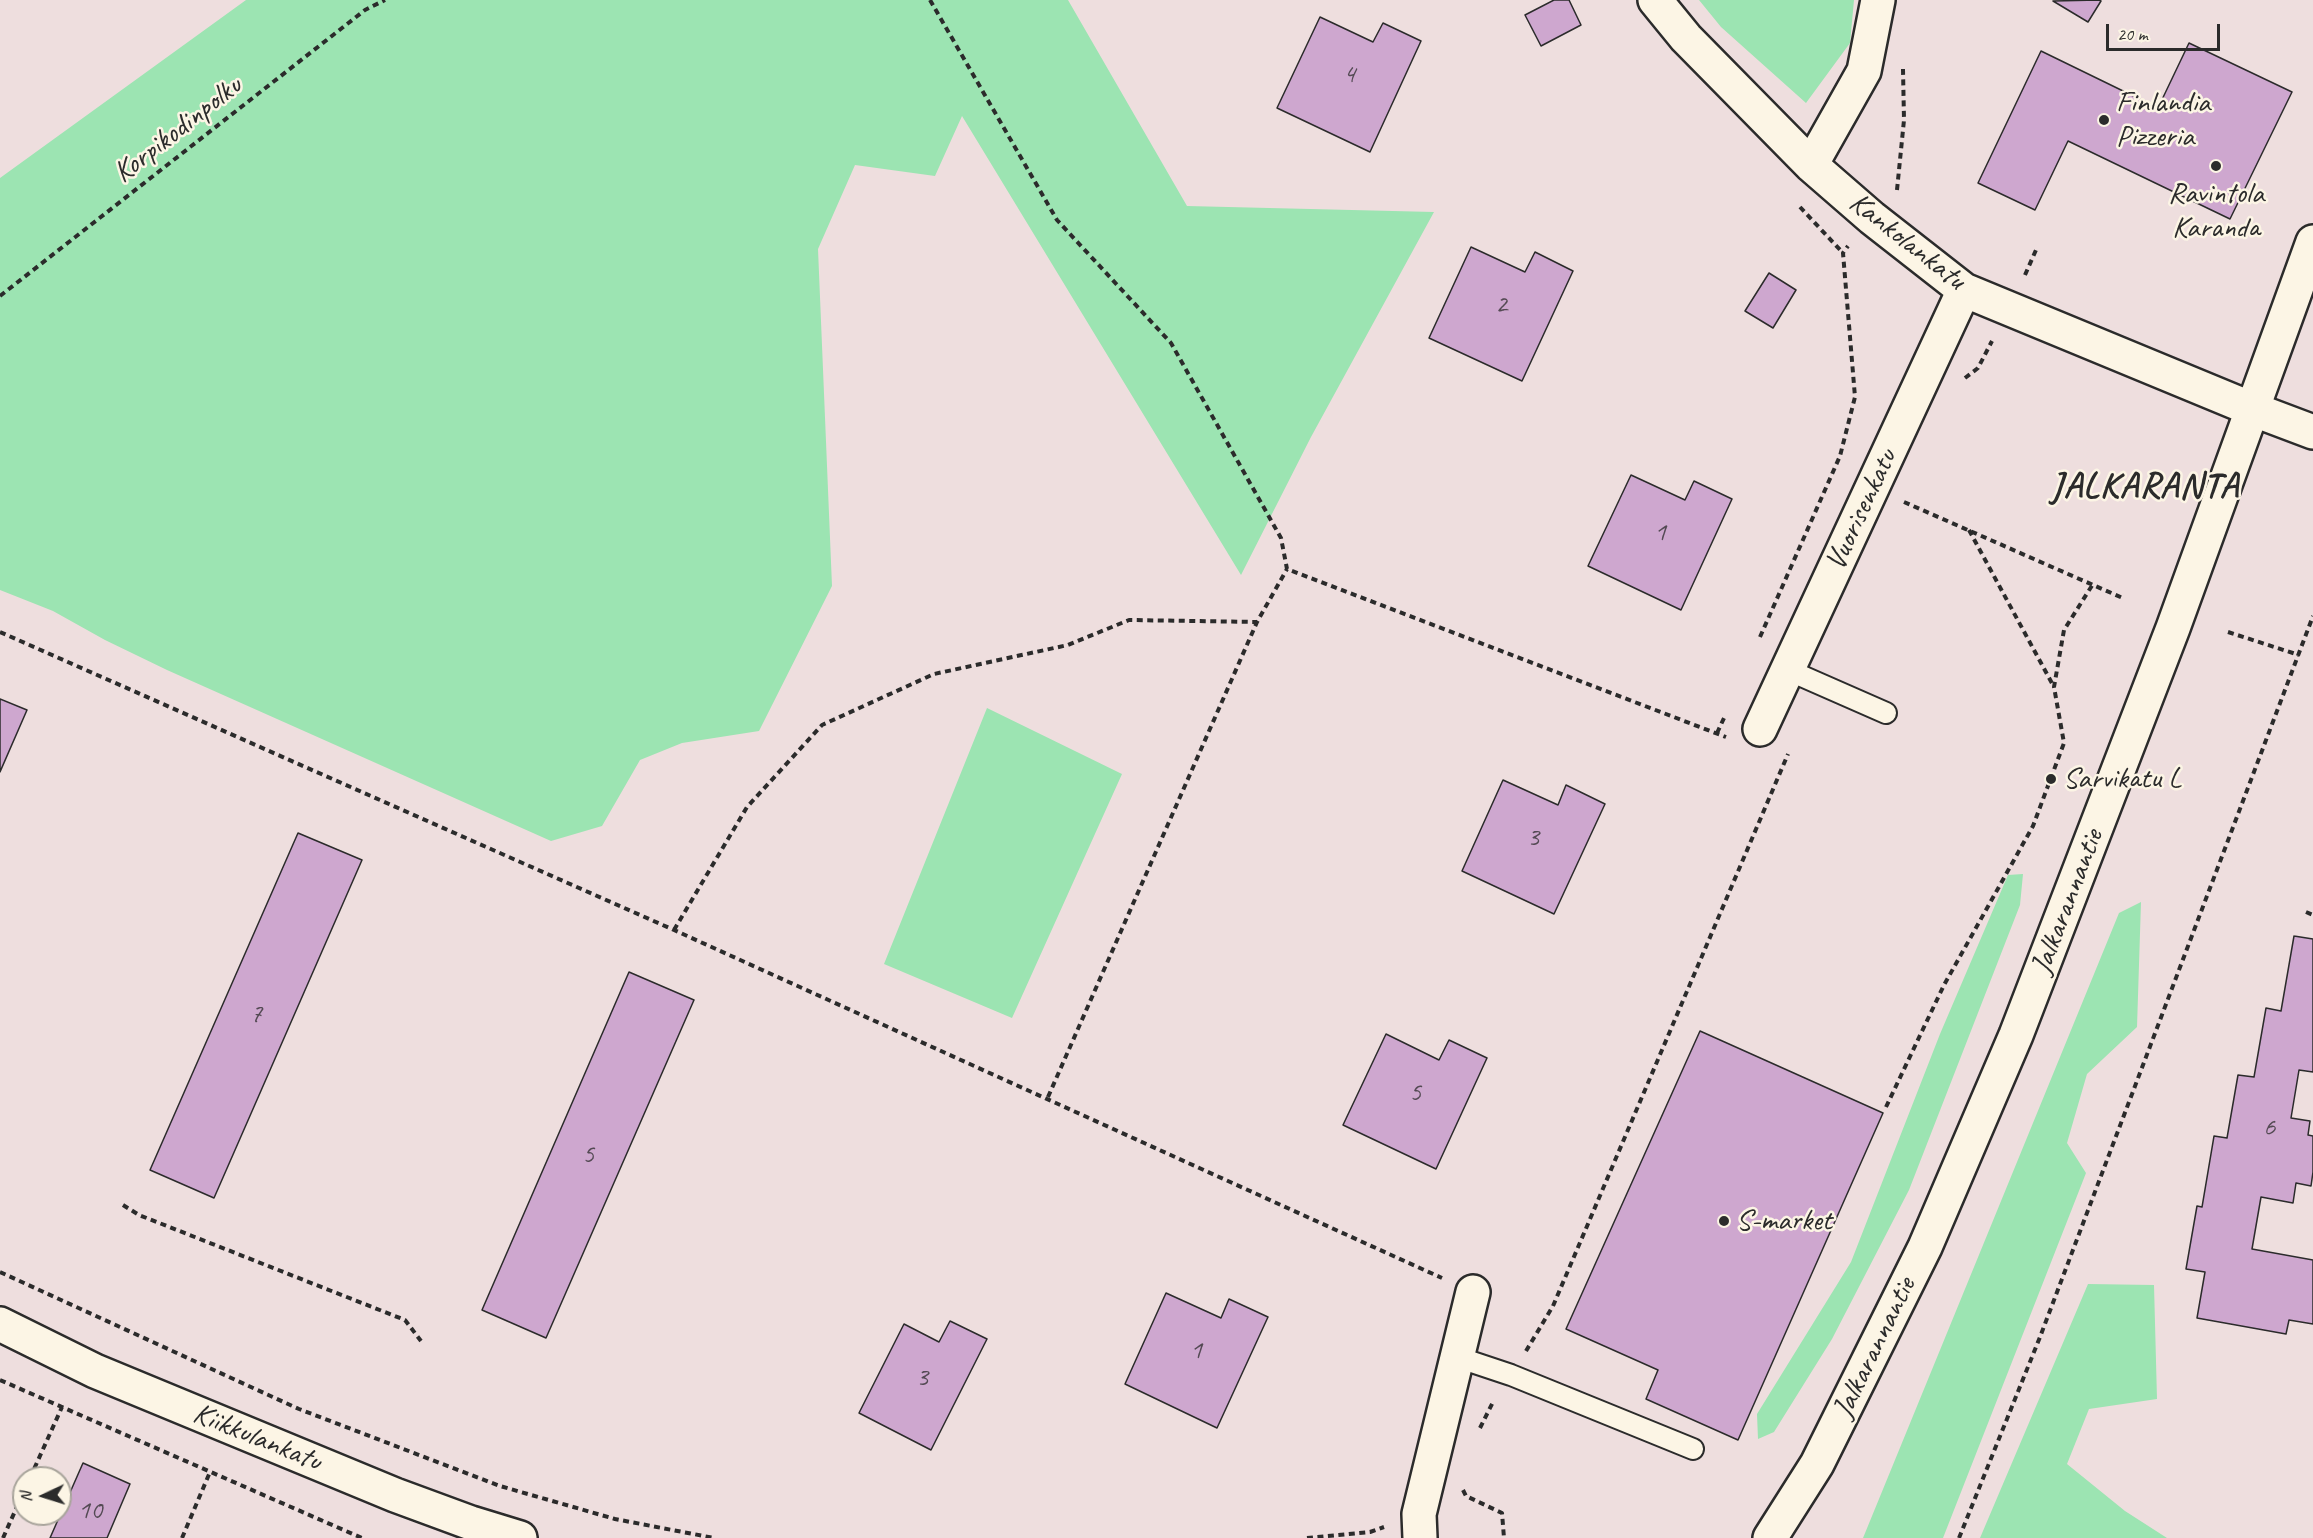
<!DOCTYPE html>
<style>
body{margin:0}
#map{position:relative;width:2313px;height:1538px;overflow:hidden;background:#eedede;font-family:Caveat,sans-serif}
canvas{display:block}
.north{position:absolute;left:12px;top:1466px;width:60px;height:60px;box-sizing:border-box;background:#fcf5e5;border:2px solid #a8a49b;border-radius:50%;rotate:266deg;font-size:16px;font-weight:700;line-height:24px;text-align:center;color:#2b2b2b}
.north::after{content:'';display:block;margin:auto;width:21px;height:27px;background:#2b2b2b;clip-path:polygon(50% 0,100% 100%,50% 72%,0 100%)}
.scale{position:absolute;left:2106px;top:24px;width:114px;height:27px;box-sizing:border-box;border:3px solid #2b2b2b;border-top:0;padding-left:8px;font-size:18px;line-height:21px;white-space:nowrap;color:#2b2b2b;-webkit-text-stroke:4px #fcf5e5;paint-order:stroke}
</style>
<div id="map">
<canvas width="2313" height="1538"></canvas>
<div class="north">N</div>
<div class="scale">20 m</div>
</div>
<script>
const context = document.querySelector('canvas').getContext('2d');
context.lineJoin = 'round';
function fill(path, color) {
  context.fillStyle = color;
  context.fill(path, 'evenodd');
}
function shape(rows) {
  const path = new Path2D();
  for (const r of rows) {
    path.moveTo(r[0], r[1]);
    for (let i = 2; i < r.length; i += 2) path.lineTo(r[i], r[i + 1]);
  }
  return path;
}
function stroke(path, color, width, dash) {
  context.strokeStyle = color;
  context.lineWidth = width;
  context.lineCap = dash ? 'butt' : 'round';
  context.setLineDash(dash || []);
  context.stroke(path);
}
function drawText(font, color, halo, rows, align = 'center') {
  context.font = font + ' Caveat,sans-serif';
  context.lineWidth = 5;
  context.setLineDash([]);
  context.textBaseline = 'middle';
  context.strokeStyle = halo;
  context.fillStyle = color;
  for (const [text, x, y, turn = 0] of rows) {
    context.save();
    context.translate(x, y);
    context.rotate((+turn || 0) * Math.PI / 180);
    context.textAlign = isNaN(turn) ? turn : align;
    if (halo) context.strokeText(text, 0, 0);
    context.fillText(text, 0, 0);
    context.restore();
  }
}
fill(shape([
 [246,0,1068,0,1187,206,1434,212,1311,437,1241,575,962,116,935,176,855,165,818,249,832,586,759,731,682,743,640,760,602,826,551,841,167,670,105,640,53,611,0,590,0,178],
 [1699,0,1854,0,1850,43,1806,103,1721,27],
 [987,708,1122,774,1012,1018,884,964],
 [2023,874,2020,905,1909,1190,1832,1339,1774,1432,1758,1439,1757,1414,1851,1262,1940,1034,2008,875],
 [2141,902,2137,1027,2087,1074,2067,1143,2086,1173,1943,1538,1863,1538,2119,913],
 [2088,1284,2154,1285,2157,1399,2089,1409,2067,1464,2125,1511,2167,1538,1980,1538]
]), '#9ce4b2');
const building = shape([
 [1554,0,1569,0,1581,25,1541,46,1525,15,1554,0],
 [2099,0,2101,1,2088,22,2053,1,2099,0],
 [1320,17,1373,42,1383,23,1421,41,1370,152,1277,108,1320,17],
 [2189,43,2292,92,2230,219,2068,141,2035,210,1978,183,2041,51,2158,108,2189,43],
 [1471,247,1525,272,1535,252,1573,271,1522,381,1429,338,1471,247],
 [1769,273,1796,290,1773,328,1745,311,1769,273],
 [1631,475,1685,500,1694,481,1732,499,1681,610,1588,566,1631,475],
 [0,699,27,710,0,772,0,699],
 [1503,780,1558,805,1566,785,1605,804,1554,914,1462,871,1503,780],
 [298,833,362,860,214,1198,150,1170,298,833],
 [2294,936,2313,939,2313,1072,2299,1070,2291,1118,2310,1121,2308,1135,2313,1136,2313,1172,2311,1186,2296,1183,2293,1203,2261,1197,2252,1249,2313,1260,2313,1324,2289,1320,2286,1334,2197,1318,2205,1272,2186,1269,2197,1206,2202,1207,2214,1136,2227,1138,2238,1075,2254,1077,2266,1008,2281,1011,2294,936],
 [629,972,694,1000,546,1338,482,1310,629,972],
 [1700,1031,1883,1113,1738,1440,1646,1399,1658,1370,1566,1329,1700,1031],
 [1386,1034,1439,1060,1449,1040,1487,1058,1436,1169,1343,1125,1386,1034],
 [1166,1293,1221,1318,1229,1299,1268,1317,1217,1428,1125,1384,1166,1293],
 [950,1321,987,1339,931,1450,859,1413,904,1324,939,1342,950,1321],
 [83,1463,130,1484,107,1538,50,1538,83,1463]
]);
fill(building, '#cea7cf');
stroke(building, '#2b2b2b', 1.5);
const service = shape([
 [1788,670,1886,713],
 [1457,1357,1511,1375,1693,1449]
]);
const minor = shape([
 [1655,0,1686,38,1811,165,1872,218,1964,290,2252,409,2313,432],
 [1811,165,1864,71,1878,0],
 [1760,729,1964,290],
 [0,1324,95,1371,395,1495,471,1523,520,1538],
 [1420,1538,1419,1514,1473,1292]
]);
const secondary = shape([
 [1770,1538,1817,1464,1925,1247,2016,1035,2173,628,2313,242]
]);
stroke(service, '#2b2b2b', 24);
stroke(minor, '#2b2b2b', 38);
stroke(secondary, '#2b2b2b', 38);
stroke(shape([
 [930,0,1057,220,1171,343,1281,538,1287,569,1726,737],
 [1897,190,1904,120,1903,69],
 [1800,207,1843,253],
 [2025,275,2036,250],
 [0,296,365,10,385,0],
 [1965,378,1978,368,1992,341],
 [1904,502,2125,599],
 [1969,530,2054,687],
 [0,632,674,930,1442,1278],
 [2228,632,2299,655],
 [1760,637,1840,456,1855,397,1843,253,1848,246],
 [1717,733,1724,718],
 [2306,912,2313,915],
 [674,930,747,807,822,725,934,674,1068,645,1129,620,1257,622],
 [1048,1097,1257,622,1287,569],
 [1886,1107,1944,985,2033,826,2064,743,2054,687,2064,630,2093,584],
 [123,1205,139,1215,405,1320,421,1341],
 [0,1272,299,1409,500,1486,615,1519,714,1538],
 [1526,1351,1553,1306,1788,754],
 [0,1380,362,1538],
 [1480,1428,1494,1400],
 [30,1478,62,1407],
 [1463,1490,1466,1496,1502,1513,1504,1538],
 [3,1538,24,1491],
 [182,1538,210,1472],
 [1307,1538,1370,1532,1384,1527],
 [1959,1538,2040,1337,2313,616]
]), '#2b2b2b', 4, [6, 4.5]);
stroke(service, '#fcf5e5', 20);
stroke(minor, '#fcf5e5', 33);
stroke(secondary, '#fcf5e5', 33);
for (const [x, y, r, color] of [
 [2104,120,6,"#2b2b2b"],
 [2216,166,6,"#2b2b2b"],
 [2051,779,6,"#2b2b2b"],
 [1724,1221,6,"#2b2b2b"]
]) {
  const dot = new Path2D();
  dot.arc(x, y, r, 0, 2 * Math.PI);
  context.fillStyle = color;
  context.fill(dot);
  stroke(dot, '#fcf5e5', 2);
}
drawText('27px', '#544a54', null, [
 ["4",1349,75],
 ["2",1501,305],
 ["1",1660,533],
 ["3",1533,838],
 ["7",256,1015],
 ["5",1415,1093],
 ["6",2269,1128],
 ["5",588,1155],
 ["1",1196,1351],
 ["3",922,1378],
 ["10",90,1511]
]);
drawText('30px', '#2b2b2b', '#fcf5e5', [
 ["Finlandia",2116,103],
 ["Pizzeria",2116,137],
 ["Ravintola",2216,194,"center"],
 ["Karanda",2216,228,"center"],
 ["Sarvikatu L",2063,779],
 ["S-market",1736,1221]
], 'left');
drawText('30px', '#2b2b2b', '#fcf5e5', [
 ["Korpikodinpolku",178,130,-38],
 ["Kankolankatu",1907,242,38],
 ["Vuorisenkatu",1862,510,-65],
 ["Jalkarannantie",2068,902,-69],
 ["Jalkarannantie",1875,1348,-64],
 ["Kiikkulankatu",257,1438,22]
]);
context.letterSpacing = '1.5px';
drawText('bold 36px', '#2b2b2b', '#fcf5e5', [
 ["JALKARANTA",2145,488]
]);
context.letterSpacing = '0px';
</script>
